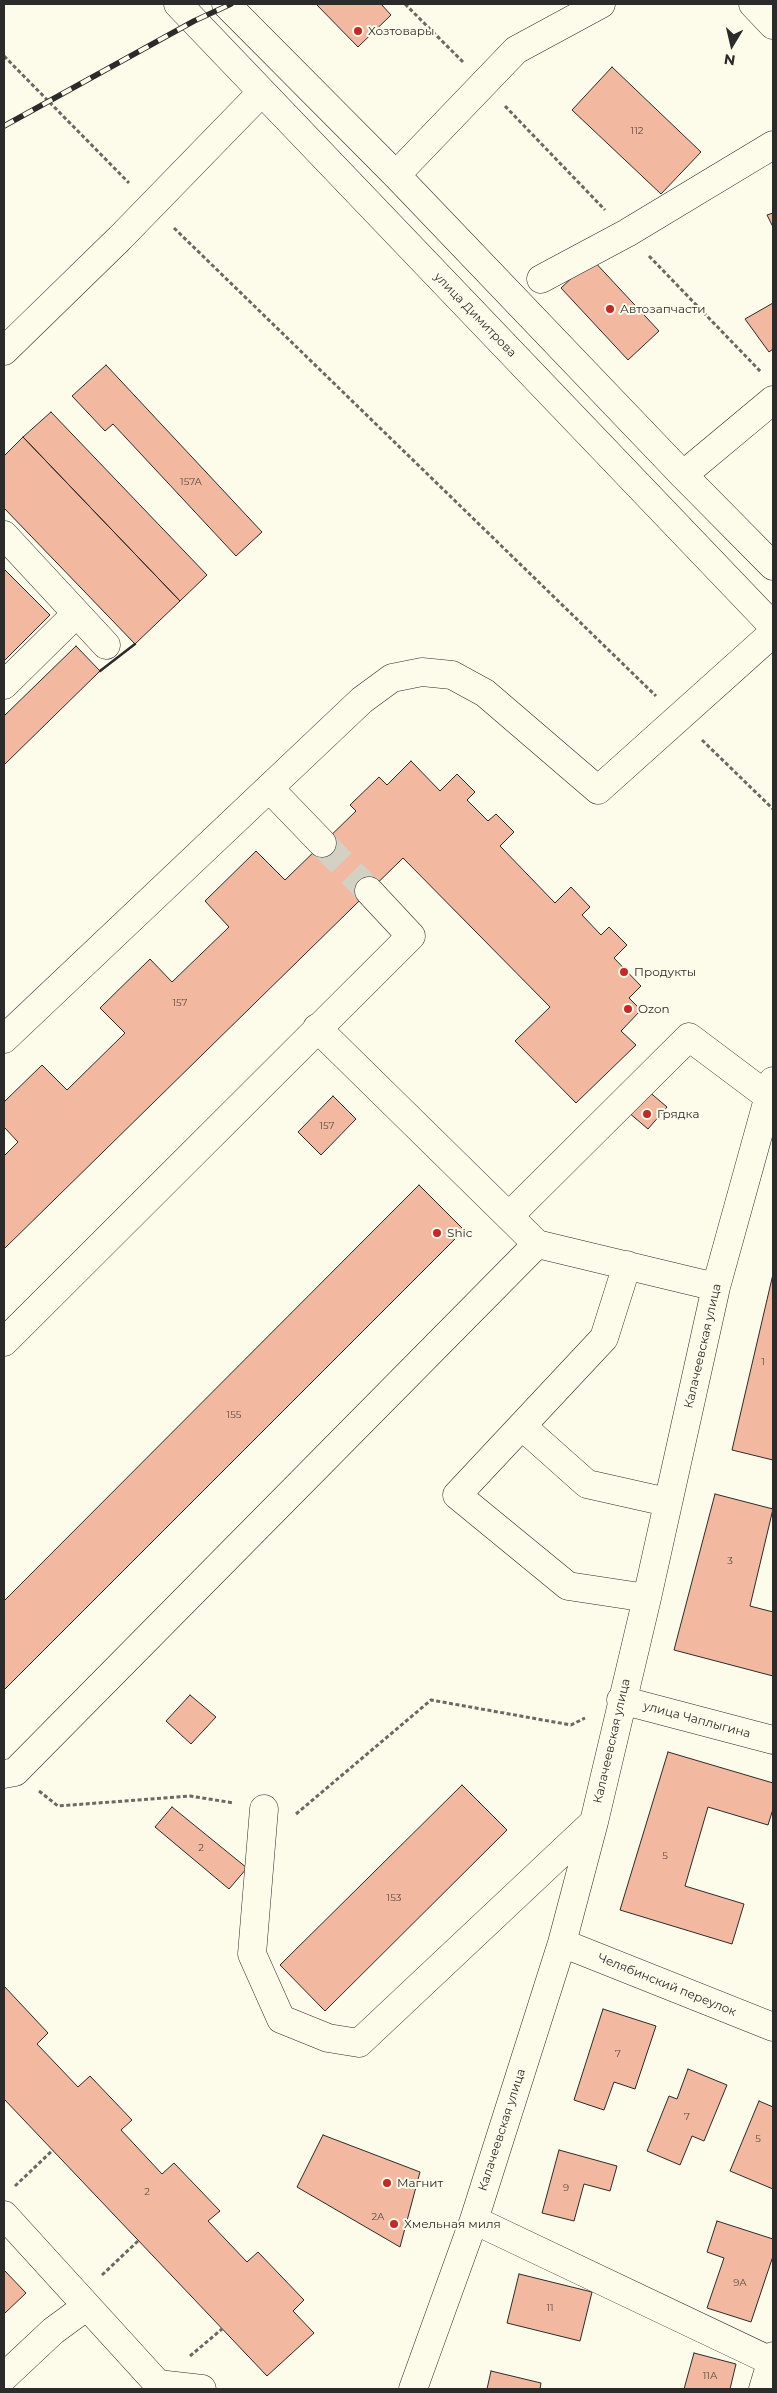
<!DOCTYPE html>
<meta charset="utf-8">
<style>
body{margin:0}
#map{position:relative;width:777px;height:2393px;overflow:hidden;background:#fdfbea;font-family:Montserrat,sans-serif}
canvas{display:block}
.frame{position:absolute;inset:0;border:5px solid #2b2b2b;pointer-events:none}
.north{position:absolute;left:707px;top:20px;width:50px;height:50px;-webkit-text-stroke:4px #fdfbea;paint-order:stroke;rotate:189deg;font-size:14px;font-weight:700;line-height:20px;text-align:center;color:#2b2b2b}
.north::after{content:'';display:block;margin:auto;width:18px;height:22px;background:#2b2b2b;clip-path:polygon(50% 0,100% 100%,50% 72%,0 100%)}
</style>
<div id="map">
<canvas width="777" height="2393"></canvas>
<div class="frame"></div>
<div class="north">N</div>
</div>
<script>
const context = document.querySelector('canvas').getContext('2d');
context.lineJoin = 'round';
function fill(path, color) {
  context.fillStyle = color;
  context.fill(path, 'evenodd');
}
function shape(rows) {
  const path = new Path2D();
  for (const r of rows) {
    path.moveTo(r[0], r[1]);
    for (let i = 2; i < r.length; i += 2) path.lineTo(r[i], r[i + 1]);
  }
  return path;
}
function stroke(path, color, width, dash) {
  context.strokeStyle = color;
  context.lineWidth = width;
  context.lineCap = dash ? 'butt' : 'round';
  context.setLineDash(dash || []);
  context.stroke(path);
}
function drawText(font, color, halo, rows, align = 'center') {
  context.font = font + ' Montserrat,sans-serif';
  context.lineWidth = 4;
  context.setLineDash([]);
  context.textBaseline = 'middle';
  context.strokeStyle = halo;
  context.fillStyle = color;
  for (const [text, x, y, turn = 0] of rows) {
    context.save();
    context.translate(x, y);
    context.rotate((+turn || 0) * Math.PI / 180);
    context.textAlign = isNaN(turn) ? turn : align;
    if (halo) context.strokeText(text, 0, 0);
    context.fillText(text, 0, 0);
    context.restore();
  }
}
const building = shape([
 [316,4,381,4,391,15,358,47,316,4],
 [612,67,701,152,661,194,572,110,612,67],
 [773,213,773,227,767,215,773,213],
 [592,259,659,331,628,360,561,288,592,259],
 [773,303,773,349,769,352,745,319,773,303],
 [106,365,262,532,236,556,113,424,105,431,72,396,106,365],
 [51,412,207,575,180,601,23,437,51,412],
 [23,437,180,601,135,644,4,508,4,456,23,437],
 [4,569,50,615,4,661,4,569],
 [76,646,100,671,4,765,4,716,76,646],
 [411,761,440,791,457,774,475,792,467,800,488,821,496,814,514,832,500,846,555,903,571,887,590,907,582,915,601,935,609,927,627,945,614,958,641,986,629,998,641,1010,621,1031,636,1045,576,1103,515,1041,550,1007,403,858,4,1249,4,1156,18,1142,4,1127,4,1102,42,1065,67,1090,125,1033,100,1008,150,959,172,982,229,927,205,901,256,851,285,880,356,811,350,805,379,777,387,785,411,761],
 [647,1090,667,1107,648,1129,628,1112,647,1090],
 [333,1096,356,1119,321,1155,298,1132,333,1096],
 [419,1185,464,1230,4,1690,4,1601,419,1185],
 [773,1274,773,1460,732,1450,773,1274],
 [715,1494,773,1509,750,1606,773,1612,773,1676,674,1650,715,1494],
 [190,1695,216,1717,191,1744,166,1721,190,1695],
 [668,1752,773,1783,773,1809,768,1825,708,1807,685,1886,744,1904,732,1944,620,1910,668,1752],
 [462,1785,507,1830,325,2011,280,1965,462,1785],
 [172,1807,247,1868,229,1889,155,1827,172,1807],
 [4,1986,48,2033,37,2044,78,2087,90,2076,132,2120,121,2130,162,2174,174,2163,220,2211,208,2221,247,2262,258,2252,304,2300,293,2311,314,2333,267,2376,4,2099,4,1986],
 [603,2009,656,2026,635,2089,614,2082,604,2110,574,2100,603,2009],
 [688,2069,727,2085,704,2141,692,2136,680,2165,647,2151,669,2096,677,2099,688,2069],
 [759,2101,773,2107,773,2189,730,2171,759,2101],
 [323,2135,420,2172,400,2247,297,2187,323,2135],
 [559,2150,617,2166,610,2191,584,2184,574,2221,542,2213,559,2150],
 [717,2221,773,2239,773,2256,751,2322,707,2308,724,2258,707,2252,717,2221],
 [4,2270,26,2293,4,2314,4,2270],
 [519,2274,592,2292,580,2341,507,2323,519,2274],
 [694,2353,736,2364,730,2389,684,2389,694,2353],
 [491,2371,541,2383,540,2389,487,2389,491,2371]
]);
fill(building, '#f2b8a0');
stroke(building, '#2b2b2b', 1);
stroke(shape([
 [322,843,369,891]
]), '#d3d1c4', 28, [28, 14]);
const minor = shape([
 [753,4,773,25],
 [396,175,516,50,601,4],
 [541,279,627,233,773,145],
 [4,351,120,238,261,93],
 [683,475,773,400],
 [4,535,106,645],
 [4,685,76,614],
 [269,788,322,843],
 [317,1028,537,1244],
 [4,1039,362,700,392,678,422,672,452,675,485,693,598,790,773,633],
 [509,1216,689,1037,769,1097],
 [627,1265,604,1338,457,1495,568,1586,647,1598],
 [4,1342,411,936,369,891],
 [523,1427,587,1484,667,1502],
 [621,1700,773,1740],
 [4,1774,15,1772,537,1244,716,1287],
 [264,1809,252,1954,281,2019,328,2038,359,2043,594,1822],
 [562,1943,773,2027],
 [4,2215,158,2384,202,2389],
 [474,2220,773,2362],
 [4,2377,53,2331,87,2306],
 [413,2389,474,2220,562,1943,594,1822,647,1598,716,1287,773,1081],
 [763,2389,773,2356]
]);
const major = shape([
 [178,4,773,626],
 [226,4,396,175,683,475,773,566]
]);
stroke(minor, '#2b2b2b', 29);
stroke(major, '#2b2b2b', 29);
stroke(shape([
 [405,4,463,62],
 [4,56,129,183],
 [505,106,605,210],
 [174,228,656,696],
 [649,256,761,372],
 [702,740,773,809],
 [39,1791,58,1806,190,1796,234,1803],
 [296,1814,431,1700,571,1725,585,1718],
 [15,2186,53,2150],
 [102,2275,138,2241],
 [190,2356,222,2329]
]), '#6a6964', 3, [4, 2.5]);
stroke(minor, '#fdfbea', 28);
stroke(major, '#fdfbea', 28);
const rail = shape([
 [4,126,194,21,231,4]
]);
stroke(rail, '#2b2b2b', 5.5);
stroke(rail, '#fdfbea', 4, [11]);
stroke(shape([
 [100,671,135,644]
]), '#2b2b2b', 2.5);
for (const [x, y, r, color] of [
 [358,31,5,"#c62828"],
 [610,309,5,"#c62828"],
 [624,972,5,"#c62828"],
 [628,1009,5,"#c62828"],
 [647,1114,5,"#c62828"],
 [437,1233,5,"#c62828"],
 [387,2183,5,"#c62828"],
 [394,2224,5,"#c62828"]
]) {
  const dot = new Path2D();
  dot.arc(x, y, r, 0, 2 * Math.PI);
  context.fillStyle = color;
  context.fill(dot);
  stroke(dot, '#fdfbea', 2);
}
drawText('10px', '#5d4e48', null, [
 ["112",637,131],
 ["157А",191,482],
 ["157",180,1003],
 ["157",327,1126],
 ["1",763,1362],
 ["155",234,1415],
 ["3",730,1561],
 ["2",201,1848],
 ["5",665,1856],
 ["153",394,1898],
 ["7",618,2054],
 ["7",687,2117],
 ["5",758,2139],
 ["9",566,2188],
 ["2",147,2192],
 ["2А",378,2217],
 ["9А",740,2283],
 ["11",550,2308],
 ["11А",710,2376]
]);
drawText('12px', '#2b2b2b', '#fdfbea', [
 ["Хозтовары",368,31],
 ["Автозапчасти",620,309],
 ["Продукты",634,972],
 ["Ozon",638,1009],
 ["Грядка",657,1114],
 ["Shic",447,1233],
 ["Магнит",397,2183],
 ["Хмельная миля",404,2224]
], 'left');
drawText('12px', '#2b2b2b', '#fdfbea', [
 ["улица Димитрова",475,315,46],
 ["Калачеевская улица",703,1346,-77],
 ["улица Чаплыгина",697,1720,15],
 ["Калачеевская улица",612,1741,-77],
 ["Челябинский переулок",667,1985,22],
 ["Калачеевская улица",502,2130,-72]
]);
</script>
